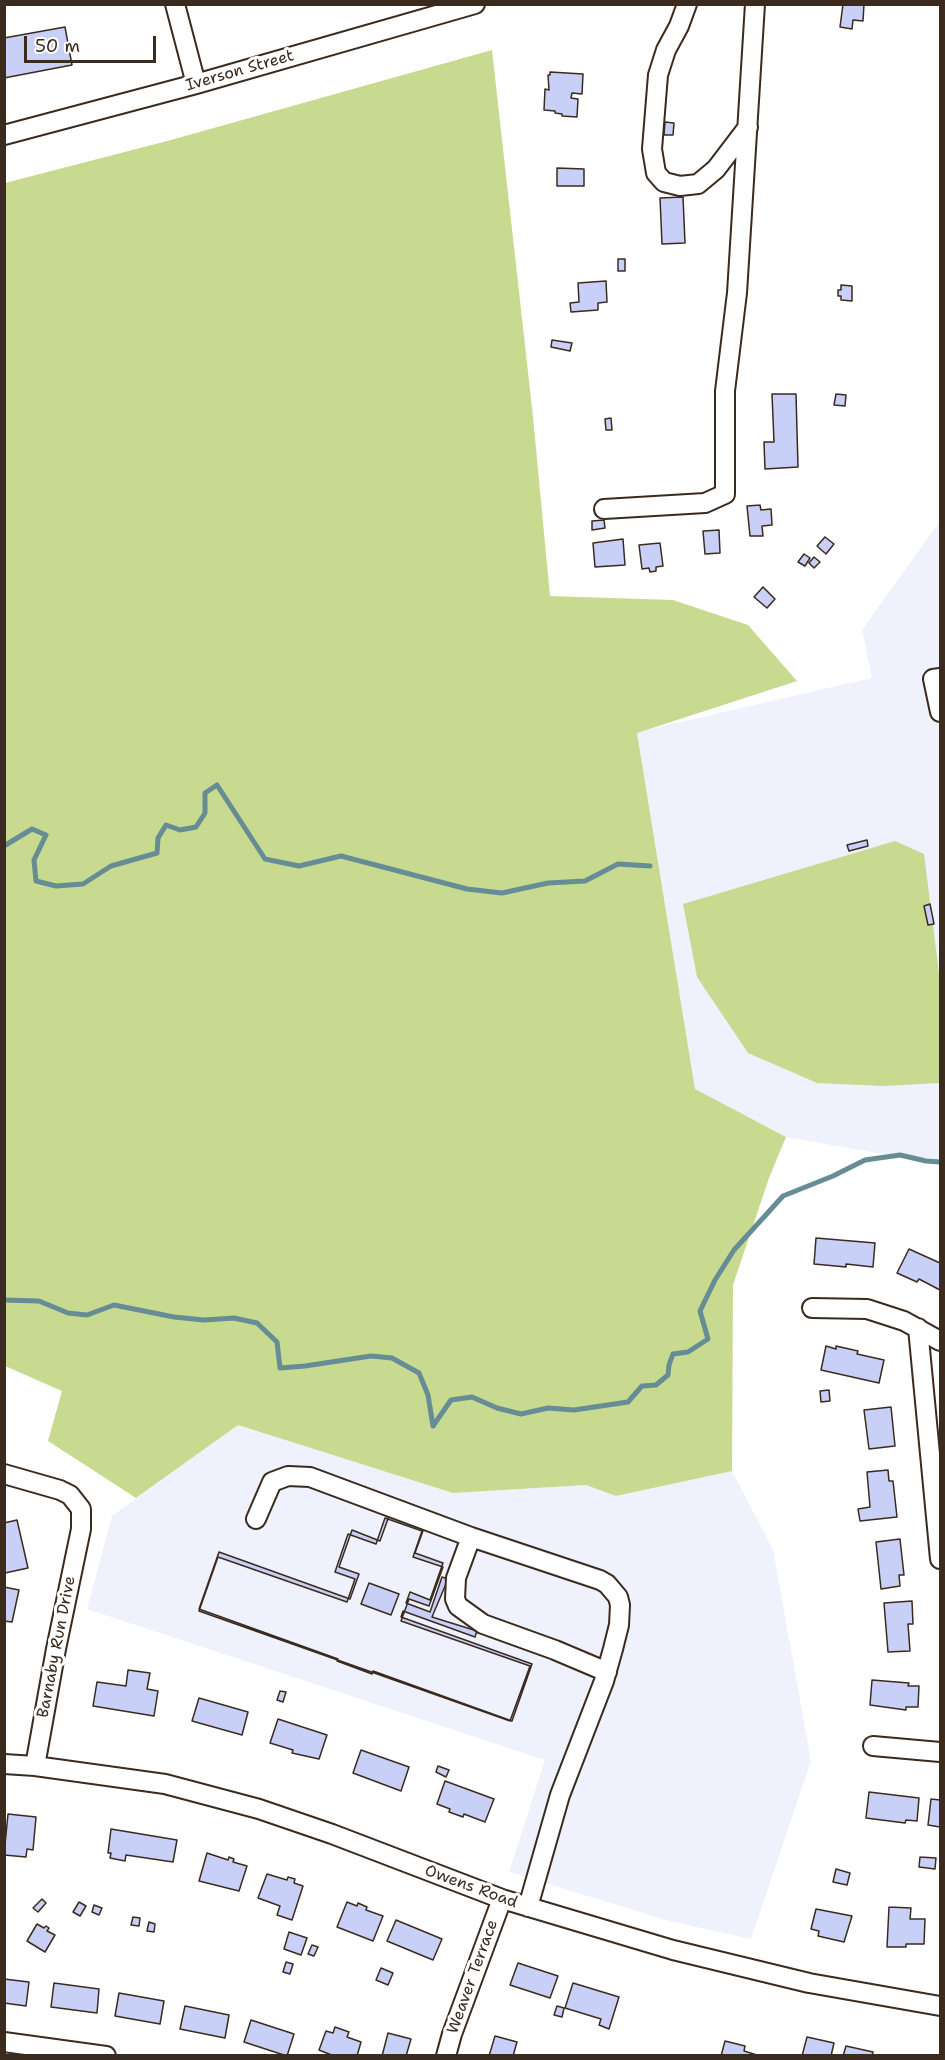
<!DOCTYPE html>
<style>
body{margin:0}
#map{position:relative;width:945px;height:2060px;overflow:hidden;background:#fff;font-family:"Shantell Sans",sans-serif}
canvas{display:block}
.frame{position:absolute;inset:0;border:6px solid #3b2a1e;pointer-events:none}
.scale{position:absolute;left:24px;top:36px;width:132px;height:27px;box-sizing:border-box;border:3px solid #3b2a1e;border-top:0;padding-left:8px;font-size:18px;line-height:21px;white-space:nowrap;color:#3b2a1e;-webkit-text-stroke:4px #fff;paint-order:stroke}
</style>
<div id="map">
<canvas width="945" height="2060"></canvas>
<div class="frame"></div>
<div class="scale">50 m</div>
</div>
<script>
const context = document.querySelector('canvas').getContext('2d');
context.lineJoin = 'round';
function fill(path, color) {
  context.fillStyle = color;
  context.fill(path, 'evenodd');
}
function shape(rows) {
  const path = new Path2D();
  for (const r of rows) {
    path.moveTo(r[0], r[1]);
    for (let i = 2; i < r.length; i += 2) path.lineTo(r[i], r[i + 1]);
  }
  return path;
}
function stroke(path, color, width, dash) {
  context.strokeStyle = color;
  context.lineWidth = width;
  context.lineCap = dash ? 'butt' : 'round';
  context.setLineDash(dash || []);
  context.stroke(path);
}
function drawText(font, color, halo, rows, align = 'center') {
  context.font = font + ' "Shantell Sans",sans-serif';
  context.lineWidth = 6;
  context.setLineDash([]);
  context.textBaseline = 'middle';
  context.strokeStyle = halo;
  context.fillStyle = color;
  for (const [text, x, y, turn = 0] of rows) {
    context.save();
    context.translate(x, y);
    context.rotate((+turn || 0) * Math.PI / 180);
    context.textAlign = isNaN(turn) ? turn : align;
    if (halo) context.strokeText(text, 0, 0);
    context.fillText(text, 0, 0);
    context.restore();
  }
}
fill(shape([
 [940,521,940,1164,786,1137,695,1090,637,732,872,678,862,630],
 [238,1425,453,1493,586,1485,616,1496,732,1471,773,1550,811,1761,751,1939,670,1921,509,1872,545,1760,87,1609,112,1516]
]), '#eff1fd');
fill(shape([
 [492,50,533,417,550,596,673,600,748,625,797,681,637,733,695,1089,786,1137,769,1178,733,1285,732,1471,616,1496,586,1485,453,1493,238,1425,136,1498,48,1441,62,1391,5,1366,5,183,171,140],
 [895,841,924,854,940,981,940,1083,883,1086,817,1083,748,1053,697,977,683,904]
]), '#c8da8f');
stroke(shape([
 [4,846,32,829,46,835,34,860,36,881,56,886,83,884,111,866,157,853,158,838,166,825,180,830,196,827,205,813,205,793,217,785,265,859,299,866,341,856,467,889,502,893,548,883,585,881,618,864,650,866],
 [4,1300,39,1301,68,1313,87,1315,114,1305,174,1317,204,1320,234,1318,257,1323,277,1342,280,1368,305,1366,371,1356,392,1358,419,1373,428,1395,433,1426,451,1400,472,1397,497,1408,521,1414,548,1408,574,1410,628,1402,642,1386,656,1385,668,1375,669,1365,673,1354,688,1352,708,1339,700,1311,715,1280,734,1250,783,1196,833,1176,865,1160,900,1155,926,1161,940,1162]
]), '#668c95', 5);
const building = shape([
 [843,4,864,4,863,21,853,20,852,29,840,27,843,4],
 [65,27,72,65,4,78,4,38,65,27],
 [550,72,583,74,582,94,572,93,571,98,578,99,577,117,562,116,562,114,555,113,555,111,544,110,545,89,549,90,548,75,550,75,550,72],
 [665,122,674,123,673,135,664,135,665,122],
 [557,168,584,169,584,186,557,186,557,168],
 [683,197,685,243,662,244,660,198,683,197],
 [618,259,625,259,625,271,618,271,618,259],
 [606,281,607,302,598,303,598,310,571,312,570,303,579,302,578,283,606,281],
 [841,285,852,286,852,301,841,300,841,296,838,296,838,290,841,290,841,285],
 [552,340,572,343,570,351,551,347,552,340],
 [772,394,796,394,798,467,765,469,764,442,774,442,772,394],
 [836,394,846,395,845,406,834,405,836,394],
 [611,418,612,430,606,430,605,419,611,418],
 [760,505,761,510,771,509,772,525,762,526,763,536,750,536,747,506,760,505],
 [604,520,605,528,592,530,592,521,604,520],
 [719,530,720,553,705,554,703,531,719,530],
 [825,537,834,544,826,554,817,546,825,537],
 [623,539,625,565,595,567,593,543,623,539],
 [660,543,663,566,656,567,656,571,650,572,649,568,642,569,639,545,660,543],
 [804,554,810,558,805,566,798,562,804,554],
 [814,557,820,562,814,568,809,563,814,557],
 [763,587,775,599,767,608,754,597,763,587],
 [867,840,868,846,849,851,847,845,867,840],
 [930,904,934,924,928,925,924,906,930,904],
 [816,1238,875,1243,873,1267,846,1264,846,1267,814,1264,816,1238],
 [909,1249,940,1263,940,1290,919,1279,917,1282,897,1273,909,1249],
 [826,1346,836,1349,836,1346,858,1351,857,1354,884,1360,879,1383,821,1370,826,1346],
 [829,1390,830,1401,821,1402,820,1391,829,1390],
 [891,1407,895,1446,869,1449,864,1410,891,1407],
 [888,1470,889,1481,893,1481,897,1517,860,1521,858,1509,870,1507,867,1472,888,1470],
 [389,1516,424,1528,415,1553,443,1563,430,1600,410,1592,406,1603,430,1612,442,1577,448,1579,432,1617,477,1631,475,1637,403,1611,401,1617,532,1664,512,1721,373,1671,372,1674,337,1661,338,1659,199,1609,219,1552,350,1599,359,1574,339,1567,352,1530,380,1541,389,1516],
 [369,1583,399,1594,391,1615,361,1604,369,1583],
 [385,1518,422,1531,413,1557,443,1567,429,1606,409,1599,401,1621,530,1666,510,1721,199,1611,218,1557,347,1602,355,1579,335,1572,348,1534,376,1544,385,1518],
 [17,1520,28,1568,5,1573,4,1523,17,1520],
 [900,1539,904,1575,899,1575,900,1586,881,1589,876,1542,900,1539],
 [4,1587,19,1590,12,1622,4,1621,4,1587],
 [912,1601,913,1624,908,1624,910,1651,888,1652,884,1603,912,1601],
 [128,1670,150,1673,147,1689,158,1691,154,1716,93,1706,97,1682,126,1686,128,1670],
 [872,1680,909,1683,908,1686,919,1686,918,1707,906,1707,906,1710,870,1705,872,1680],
 [280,1691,286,1692,283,1702,277,1700,280,1691],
 [199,1698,248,1712,242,1735,192,1721,199,1698],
 [278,1719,327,1735,319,1759,292,1753,293,1750,270,1743,278,1719],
 [361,1750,409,1767,401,1791,353,1773,361,1750],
 [438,1766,449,1770,446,1777,436,1772,438,1766],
 [445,1781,494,1799,485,1822,464,1814,463,1817,449,1812,450,1809,437,1804,445,1781],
 [869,1792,919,1798,917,1821,906,1820,905,1823,866,1818,869,1792],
 [931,1799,940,1800,940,1827,928,1825,931,1799],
 [8,1814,36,1817,33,1850,27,1849,26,1857,4,1855,8,1814],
 [111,1829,177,1840,173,1862,126,1855,125,1861,110,1858,111,1853,108,1853,111,1829],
 [207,1853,228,1860,229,1857,234,1859,233,1862,247,1866,239,1891,199,1881,207,1853],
 [920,1857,936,1858,935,1869,919,1867,920,1857],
 [836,1869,850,1873,847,1885,833,1882,836,1869],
 [267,1874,287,1880,288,1877,295,1879,294,1883,303,1886,292,1920,277,1915,280,1906,258,1898,267,1874],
 [42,1899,46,1903,38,1912,33,1908,42,1899],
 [79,1902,86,1906,80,1916,73,1912,79,1902],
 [347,1902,357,1906,358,1903,367,1907,366,1910,383,1916,373,1941,337,1927,347,1902],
 [94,1905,102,1908,99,1915,92,1912,94,1905],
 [889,1907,911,1908,910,1919,925,1919,924,1944,906,1944,906,1947,887,1947,889,1907],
 [816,1909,852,1916,844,1942,818,1936,819,1931,811,1929,816,1909],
 [133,1917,140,1918,139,1926,131,1925,133,1917],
 [396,1920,442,1939,433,1960,387,1941,396,1920],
 [149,1922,155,1924,154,1932,147,1931,149,1922],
 [37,1924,44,1928,46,1926,49,1928,47,1931,55,1935,45,1952,27,1941,37,1924],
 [289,1932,307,1938,301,1955,284,1949,289,1932],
 [312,1945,318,1947,314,1956,308,1954,312,1945],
 [286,1962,293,1964,290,1974,283,1972,286,1962],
 [518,1963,558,1976,550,1998,510,1985,518,1963],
 [381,1968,393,1973,388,1985,376,1980,381,1968],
 [4,1979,29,1982,26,2006,4,2003,4,1979],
 [54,1983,99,1989,97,2013,51,2007,54,1983],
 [573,1983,619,1997,609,2029,599,2025,601,2019,565,2008,573,1983],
 [119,1993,164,2001,160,2024,115,2016,119,1993],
 [185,2006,229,2015,225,2038,180,2029,185,2006],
 [557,2006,564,2008,562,2017,554,2015,557,2006],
 [251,2020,294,2034,287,2056,244,2042,251,2020],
 [335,2027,349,2032,347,2037,361,2042,357,2056,334,2056,319,2050,326,2031,333,2033,335,2027],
 [388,2033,411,2039,406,2056,382,2056,388,2033],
 [495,2036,517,2042,513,2056,489,2056,495,2036],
 [807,2037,834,2043,831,2056,802,2056,807,2037],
 [725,2041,745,2046,744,2051,760,2056,721,2056,725,2041],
 [846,2046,873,2052,872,2056,843,2056,846,2046]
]);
fill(building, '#c9d0f8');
stroke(building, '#3b2a1e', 1.5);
const minor = shape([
 [175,4,196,84],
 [687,4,679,26,666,50,658,75,652,149,656,173,664,182,680,186,698,184,716,169,748,127],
 [4,135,196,84,475,4],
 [604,509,705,503,725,494,725,391,737,293,755,4],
 [940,678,933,679,940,712],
 [812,1308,867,1309,904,1321,940,1341],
 [918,1328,940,1559],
 [4,1474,60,1490,70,1495,81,1509,81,1529,56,1649,35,1766],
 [256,1519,272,1482,288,1476,310,1477,471,1537,600,1580,607,1584,618,1597,620,1605,619,1625,613,1649,604,1681,560,1795,528,1907],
 [471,1537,456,1578,455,1599,458,1606,483,1624,555,1650,607,1672],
 [873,1746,940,1752],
 [4,1764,35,1766,165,1784,259,1809,332,1834,502,1899,673,1950,809,1983,940,2006],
 [4,2042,106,2056],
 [446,2056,452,2034,502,1899]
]);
stroke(minor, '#3b2a1e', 22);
stroke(minor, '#fff', 18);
drawText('16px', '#3b2a1e', '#fff', [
 ["Iverson Street",240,71,-16],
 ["Barnaby Run Drive",57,1647,-79],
 ["Owens Road",471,1887,20],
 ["Weaver Terrace",473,1977,-70]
]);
</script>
